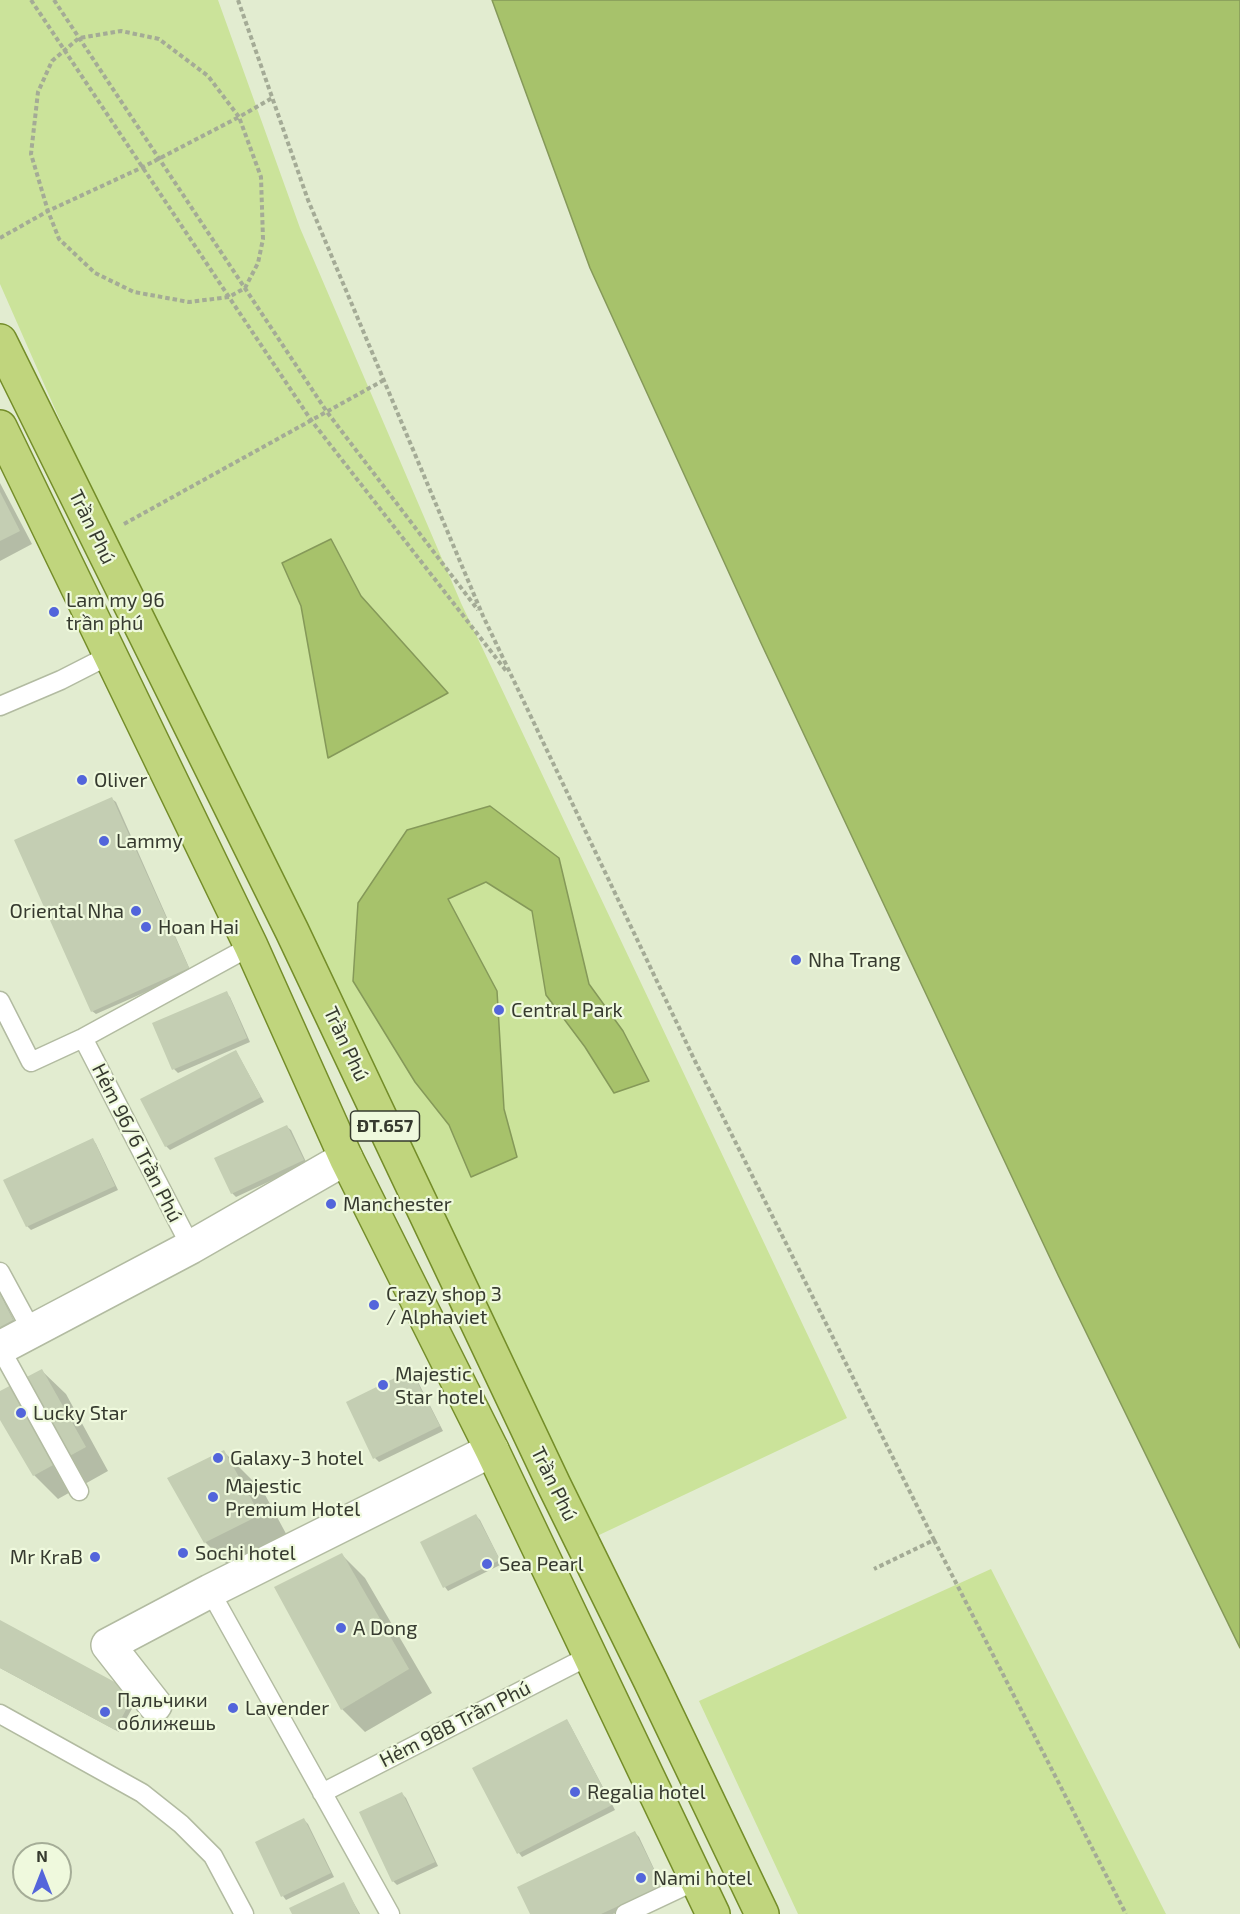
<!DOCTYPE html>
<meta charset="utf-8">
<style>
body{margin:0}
#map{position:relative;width:1240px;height:1914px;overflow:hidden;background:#e2ecd0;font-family:"Exo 2",sans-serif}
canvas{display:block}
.north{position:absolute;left:12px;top:1842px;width:60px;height:60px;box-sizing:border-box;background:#eff9dd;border:2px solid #a5ad97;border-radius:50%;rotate:0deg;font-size:16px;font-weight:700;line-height:24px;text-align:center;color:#363a2f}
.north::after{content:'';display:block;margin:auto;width:21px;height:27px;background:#5365db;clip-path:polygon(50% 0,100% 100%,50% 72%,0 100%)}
</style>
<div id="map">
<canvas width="1240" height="1914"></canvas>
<div class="north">N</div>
</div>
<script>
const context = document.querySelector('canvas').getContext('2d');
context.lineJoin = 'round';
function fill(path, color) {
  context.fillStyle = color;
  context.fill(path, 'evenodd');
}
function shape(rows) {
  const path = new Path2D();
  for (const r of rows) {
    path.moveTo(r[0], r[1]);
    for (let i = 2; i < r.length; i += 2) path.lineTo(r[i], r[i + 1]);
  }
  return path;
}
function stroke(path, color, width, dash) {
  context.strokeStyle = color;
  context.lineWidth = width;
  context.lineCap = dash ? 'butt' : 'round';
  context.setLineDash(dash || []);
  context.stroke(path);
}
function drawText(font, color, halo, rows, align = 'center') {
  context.font = font + ' "Exo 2",sans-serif';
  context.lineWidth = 4.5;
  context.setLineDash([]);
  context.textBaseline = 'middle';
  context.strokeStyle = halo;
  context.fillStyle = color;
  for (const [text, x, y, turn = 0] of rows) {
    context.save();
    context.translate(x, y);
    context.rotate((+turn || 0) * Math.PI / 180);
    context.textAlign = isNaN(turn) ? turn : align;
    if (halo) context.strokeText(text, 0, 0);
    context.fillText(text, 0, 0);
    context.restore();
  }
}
fill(shape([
 [0,0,218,0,300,228,461,603,847,1418,597,1536,70,443,0,284],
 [991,1569,1166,1914,798,1914,699,1701]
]), '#cbe39a');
const water = shape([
 [492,0,1240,0,1240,1648,1059,1277,761,643,590,268,492,0],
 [331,539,361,596,448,693,328,758,301,606,282,563,331,539],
 [490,806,559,858,589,984,623,1031,649,1081,614,1093,585,1047,546,995,532,911,486,882,448,899,497,991,504,1109,517,1157,471,1177,449,1125,415,1082,353,981,358,903,407,830,490,806]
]);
fill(water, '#a7c26b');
stroke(water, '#859959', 1.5);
fill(shape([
 [0,483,32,544,0,561],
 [112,799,116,802,191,972,96,1014,92,1011],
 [226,993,230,997,250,1042,178,1073,174,1069,154,1024],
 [236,1051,264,1102,170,1150,166,1146],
 [287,1127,291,1130,307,1164,236,1197,232,1193],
 [93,1140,96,1144,118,1190,31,1230,27,1226],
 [0,1292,16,1324,0,1332],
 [42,1371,66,1394,108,1471,58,1499,34,1475,0,1417,0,1393],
 [411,1372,415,1376,443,1431,379,1462,375,1458],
 [224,1452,263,1491,297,1554,244,1581,205,1542],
 [476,1516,480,1520,502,1564,448,1591,445,1587,422,1543],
 [341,1554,365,1578,432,1693,365,1732,342,1709],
 [0,1622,138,1698,119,1732,0,1668],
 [567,1721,570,1725,615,1810,522,1857,519,1853,474,1768],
 [402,1794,406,1798,438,1866,397,1885,393,1881],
 [304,1820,308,1824,334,1877,286,1900,283,1896],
 [635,1833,639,1837,664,1890,613,1914,531,1914],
 [343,1884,360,1914,294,1914]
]), '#0003');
fill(shape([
 [0,492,20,531,0,541],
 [112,797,189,968,91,1012,14,840],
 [227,991,247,1038,172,1070,152,1023],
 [236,1050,261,1097,165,1147,140,1099],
 [287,1125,304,1160,231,1194,214,1158],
 [93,1138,115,1186,26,1227,3,1180],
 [0,1294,13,1320,0,1327],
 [42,1369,86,1447,33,1476,0,1420,0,1391],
 [411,1370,440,1426,373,1459,346,1402],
 [224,1450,260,1515,204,1543,167,1478],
 [476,1514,500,1560,443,1588,420,1542],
 [342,1553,409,1669,341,1710,274,1587],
 [0,1620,135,1693,115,1730,0,1668],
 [567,1719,612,1805,517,1854,472,1768],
 [402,1792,435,1862,392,1882,359,1812],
 [304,1818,331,1873,281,1897,255,1842],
 [635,1831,662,1886,601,1914,530,1914,517,1887],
 [344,1882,359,1914,292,1914,289,1908]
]), '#c4ceb3');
const service = shape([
 [0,706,61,680,110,655],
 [0,1001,31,1062,83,1038,251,946],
 [83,1038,191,1247],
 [0,1272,32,1331],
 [0,1348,79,1491],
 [210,1591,390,1914],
 [0,1714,142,1793,181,1824,213,1856,244,1914],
 [322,1793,589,1656],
 [625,1914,697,1880]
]);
const minor = shape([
 [0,1348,191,1247,346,1158],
 [155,1705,108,1645,210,1591,492,1450]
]);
const primary = shape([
 [0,341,292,931,554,1485,650,1680,762,1914],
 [0,427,251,946,346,1158,492,1450,713,1914]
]);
stroke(service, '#b2bba1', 21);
stroke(minor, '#b2bba1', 36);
stroke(primary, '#748d29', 36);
stroke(shape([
 [31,0,311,420,507,672],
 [54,0,327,412,478,610],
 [238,0,308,200,483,616,694,1059,934,1540,874,1569],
 [0,238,48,211,143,167,239,117,261,177,263,239,258,263,245,288,229,297,189,302,134,292,95,273,59,239,48,211,31,154,38,92,52,61,79,38,121,31,159,39,208,76,239,117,272,98],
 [124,524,384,380],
 [934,1540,1126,1914]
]), '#a4ab96', 4, [4.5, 3]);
stroke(service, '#fff', 18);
stroke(minor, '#fff', 33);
stroke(primary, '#c0d57d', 33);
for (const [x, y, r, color] of [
 [54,612,6,"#5365db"],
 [82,780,6,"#5365db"],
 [104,841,6,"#5365db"],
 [136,911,6,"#5365db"],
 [146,927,6,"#5365db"],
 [796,960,6,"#5365db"],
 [499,1010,6,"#5365db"],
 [331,1204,6,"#5365db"],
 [374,1305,6,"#5365db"],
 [383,1385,6,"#5365db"],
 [21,1413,6,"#5365db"],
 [218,1458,6,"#5365db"],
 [213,1497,6,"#5365db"],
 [183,1553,6,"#5365db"],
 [95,1557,6,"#5365db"],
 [487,1564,6,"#5365db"],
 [341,1628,6,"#5365db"],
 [233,1708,6,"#5365db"],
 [105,1712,6,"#5365db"],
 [575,1792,6,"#5365db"],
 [641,1878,6,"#5365db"]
]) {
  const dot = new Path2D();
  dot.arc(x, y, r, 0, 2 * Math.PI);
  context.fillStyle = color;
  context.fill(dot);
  stroke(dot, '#eff9dd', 2);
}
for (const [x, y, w] of [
 [385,1126,69]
]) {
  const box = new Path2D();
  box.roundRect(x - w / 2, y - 15, w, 30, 4.5);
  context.fillStyle = '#eff9dd';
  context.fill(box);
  stroke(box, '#363a2f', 1.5);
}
drawText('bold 18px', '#363a2f', null, [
 ["ĐT.657",385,1126]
]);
drawText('20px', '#363a2f', '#eff9dd', [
 ["Trần Phú",92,527,64],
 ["Trần Phú",346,1044,65],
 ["Hẻm 96/6 Trần Phú",137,1143,63],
 ["Trần Phú",554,1484,64],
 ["Hẻm 98B Trần Phú",455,1724,-27]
]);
drawText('20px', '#363a2f', '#eff9dd', [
 ["Lam my 96",66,600],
 ["trần phú",66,623],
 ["Oliver",94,780],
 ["Lammy",116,841],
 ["Oriental Nha",124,911,"right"],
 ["Hoan Hai",158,927],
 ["Nha Trang",808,960],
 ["Central Park",511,1010],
 ["Manchester",343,1204],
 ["Crazy shop 3",386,1294],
 ["/ Alphaviet",386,1317],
 ["Majestic",395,1374],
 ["Star hotel",395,1397],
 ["Lucky Star",33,1413],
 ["Galaxy-3 hotel",230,1458],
 ["Majestic",225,1486],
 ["Premium Hotel",225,1509],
 ["Sochi hotel",195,1553],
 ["Mr KraB",83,1557,"right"],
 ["Sea Pearl",499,1564],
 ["A Dong",353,1628],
 ["Пальчики",117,1700],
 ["оближешь",117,1723],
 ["Lavender",245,1708],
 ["Regalia hotel",587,1792],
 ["Nami hotel",653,1878]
], 'left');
</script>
